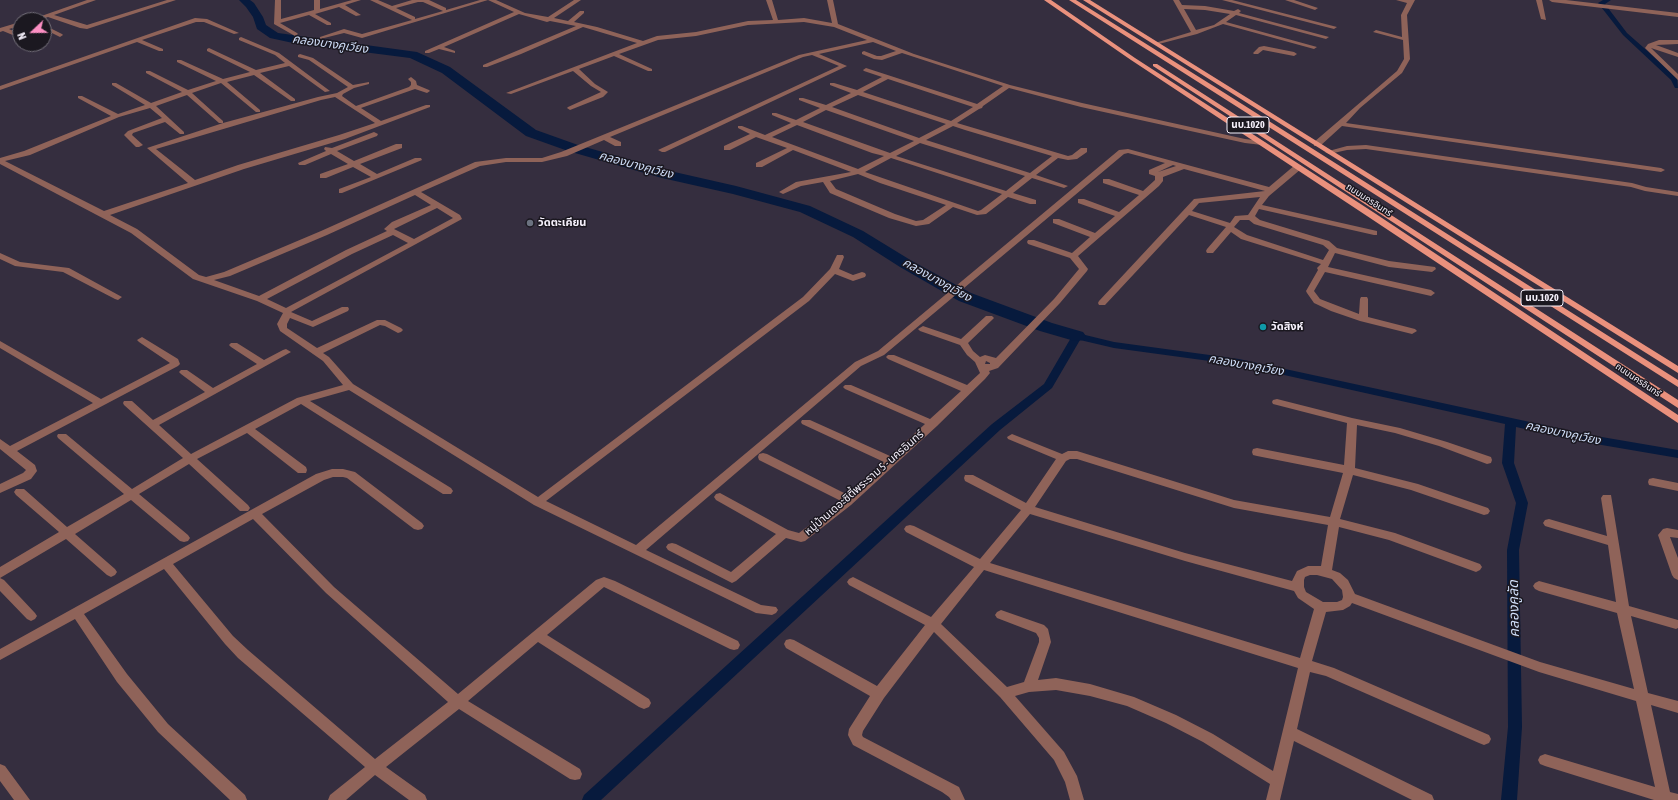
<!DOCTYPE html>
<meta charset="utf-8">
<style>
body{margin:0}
#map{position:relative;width:1678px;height:800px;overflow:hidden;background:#352e3f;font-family:"Asap Condensed",sans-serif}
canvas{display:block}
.north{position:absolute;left:12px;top:12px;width:40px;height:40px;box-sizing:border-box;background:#1b1820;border:1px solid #726e78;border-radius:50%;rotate:248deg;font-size:11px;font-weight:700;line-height:16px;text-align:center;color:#f5f0fb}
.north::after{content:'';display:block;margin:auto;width:14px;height:18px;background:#fc8fc3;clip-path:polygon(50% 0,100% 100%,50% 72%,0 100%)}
</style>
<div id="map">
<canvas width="1678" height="800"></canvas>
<div class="north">N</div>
</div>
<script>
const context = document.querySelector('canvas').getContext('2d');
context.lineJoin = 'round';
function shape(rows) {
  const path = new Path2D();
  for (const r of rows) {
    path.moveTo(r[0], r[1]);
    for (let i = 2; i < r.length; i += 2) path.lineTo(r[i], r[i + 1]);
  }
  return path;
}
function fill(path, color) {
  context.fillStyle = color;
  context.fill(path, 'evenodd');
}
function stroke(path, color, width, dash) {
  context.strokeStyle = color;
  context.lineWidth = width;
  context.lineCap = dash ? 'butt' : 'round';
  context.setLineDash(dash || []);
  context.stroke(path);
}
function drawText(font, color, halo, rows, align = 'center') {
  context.font = font + ' "Asap Condensed","Noto Sans Thai",sans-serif';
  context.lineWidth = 3;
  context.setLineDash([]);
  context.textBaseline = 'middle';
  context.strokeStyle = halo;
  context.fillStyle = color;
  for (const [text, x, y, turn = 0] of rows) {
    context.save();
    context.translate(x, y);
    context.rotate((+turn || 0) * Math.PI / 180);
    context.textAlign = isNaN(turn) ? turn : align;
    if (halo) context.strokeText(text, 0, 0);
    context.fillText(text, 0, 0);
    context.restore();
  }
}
fill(shape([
 [1603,0,1611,0,1605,4,1627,33,1677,77,1678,88,1675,88,1671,80,1623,35,1598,3,1603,0],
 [1077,333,1114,342,1239,359,1590,435,1678,450,1678,458,1590,443,1516,427,1514,463,1528,503,1519,550,1522,727,1517,800,1501,800,1508,727,1507,550,1516,503,1502,463,1505,424,1239,365,1114,348,1080,340,1052,388,1000,430,601,800,582,800,584,795,992,424,1044,384,1072,336,1077,333]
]), '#071a3d');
fill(shape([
 [239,0,250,0,254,3,263,17,266,25,278,33,417,52,450,67,536,130,578,145,670,171,736,186,810,206,863,231,912,261,971,293,1052,323,1083,332,1086,336,1083,340,1077,341,1071,340,1040,331,959,301,900,267,853,237,800,212,733,194,662,178,568,151,526,136,442,73,410,58,293,43,270,38,257,29,253,17,246,7,239,0]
]), '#071a3d');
fill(shape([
 [87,0,96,0,54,15,87,25,167,0,176,0,87,29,80,28,48,17,39,20,30,20,87,0],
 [275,0,281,0,281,19,314,10,314,0,320,0,320,9,352,0,361,0,345,5,361,15,356,16,339,7,315,14,331,23,331,25,327,25,309,15,280,23,297,33,298,34,295,36,274,24,275,0],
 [370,0,378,0,392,6,412,0,429,0,446,8,446,10,480,0,496,0,525,13,548,17,574,0,581,0,554,18,568,21,580,11,584,11,584,13,574,22,597,27,643,41,657,36,696,32,748,21,773,20,766,0,772,0,778,20,804,18,832,23,827,0,833,0,838,24,914,54,1010,85,1082,103,1245,139,1262,141,1266,143,1262,145,1245,143,1081,107,1009,88,983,106,982,108,979,109,957,123,1068,156,1072,155,1081,148,1087,148,1087,152,1077,159,1068,160,1058,158,1036,175,1068,186,1064,188,1032,178,1013,193,1036,200,1036,204,1030,204,1008,197,986,214,977,215,953,207,929,224,916,226,889,218,830,193,823,182,801,186,783,194,779,192,796,182,851,172,793,150,762,167,756,167,756,163,787,148,756,137,730,150,724,150,724,146,750,134,738,128,738,126,742,126,765,135,791,123,772,115,772,113,776,113,796,120,820,108,799,100,799,98,803,98,826,105,851,93,830,85,830,83,834,83,857,90,882,77,864,71,863,70,866,68,977,104,1003,86,902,53,882,60,874,59,862,54,862,52,864,51,877,56,881,56,896,51,873,42,819,54,847,66,665,152,662,152,658,150,839,66,812,55,803,57,610,137,621,142,621,146,615,146,604,140,567,156,542,162,506,162,480,166,421,192,460,215,462,219,291,312,312,321,342,307,348,307,349,309,348,311,313,327,290,318,287,324,287,328,317,348,377,320,385,320,401,328,403,330,401,332,398,333,385,326,380,325,323,353,329,357,353,384,538,497,803,297,830,269,837,255,843,255,844,257,839,269,853,275,862,272,865,273,866,275,865,277,853,281,835,274,809,301,546,501,636,545,855,362,878,351,1119,150,1128,149,1269,187,1295,165,1301,165,1301,169,1269,196,1262,205,1377,231,1377,235,1374,235,1259,209,1255,216,1256,217,1260,220,1329,241,1337,248,1389,261,1435,267,1436,269,1432,272,1389,267,1335,253,1328,267,1431,290,1435,293,1431,296,1325,272,1314,291,1320,299,1359,314,1360,299,1361,297,1367,297,1368,299,1368,317,1415,329,1417,331,1412,334,1360,321,1331,311,1314,303,1307,293,1306,291,1318,270,1317,268,1321,264,1241,239,1231,232,1213,253,1207,253,1206,251,1207,249,1226,227,1189,215,1105,305,1099,305,1098,303,1099,301,1194,199,1265,191,1184,169,1163,177,1163,181,1159,186,1078,256,1088,269,1087,271,1060,303,998,368,989,371,990,373,985,379,937,426,851,505,805,541,801,542,786,538,736,581,732,583,668,550,666,547,668,544,672,543,676,544,731,572,776,534,716,500,714,497,716,494,720,493,788,530,799,533,841,501,759,460,758,457,759,454,763,453,767,454,848,495,884,462,802,424,801,422,802,420,810,420,890,456,925,424,845,389,843,387,845,385,851,385,930,419,961,391,888,359,886,357,888,355,894,355,967,385,980,373,975,362,967,355,960,345,920,331,918,329,923,326,961,339,986,316,992,316,994,318,992,320,968,343,973,351,980,357,985,355,996,358,1054,299,1079,269,1070,258,1028,244,1027,242,1028,240,1034,240,1072,253,1090,237,1053,223,1053,219,1059,219,1095,233,1115,216,1078,203,1078,199,1084,199,1119,212,1139,195,1103,183,1103,179,1109,179,1143,191,1155,180,1155,176,1149,174,1149,170,1165,163,1128,153,1124,154,884,355,861,366,646,550,761,605,776,607,778,610,776,613,772,615,756,613,534,505,349,390,310,401,451,488,453,491,451,494,443,494,301,404,255,429,306,467,307,470,306,473,298,473,247,433,197,459,248,505,250,508,248,511,240,511,189,464,139,494,188,535,190,538,188,541,184,542,180,541,131,500,75,534,115,569,117,572,115,575,111,577,107,575,66,539,0,578,0,567,59,532,16,495,14,492,16,489,24,489,67,527,124,494,58,438,57,436,58,434,66,434,132,489,183,458,124,405,123,403,124,401,132,401,153,420,205,392,181,374,179,372,181,370,187,370,213,388,257,364,231,347,229,345,231,343,237,343,264,360,283,350,286,349,291,352,159,425,191,454,297,398,343,385,323,361,280,331,277,324,283,313,257,301,193,279,131,233,0,164,0,158,24,151,111,116,78,98,78,96,82,96,118,114,145,105,112,85,112,83,116,83,151,103,182,92,146,73,146,71,150,71,188,90,216,81,177,62,177,60,181,60,223,79,250,72,207,51,207,49,209,48,256,70,285,63,275,55,239,40,239,38,241,37,279,53,330,91,325,92,289,66,260,73,295,99,295,101,291,101,254,75,227,82,260,110,260,112,256,112,221,83,192,93,223,121,223,123,318,97,337,93,348,87,309,60,298,57,298,55,300,54,313,58,353,85,369,82,369,84,354,88,343,94,342,96,356,106,409,87,411,85,411,82,408,79,411,77,416,81,417,85,429,90,430,91,427,93,415,89,361,108,381,121,426,105,430,105,430,107,345,139,244,169,110,215,137,229,199,275,206,277,224,272,321,231,475,162,506,158,542,158,561,152,799,55,867,40,834,27,804,22,748,25,696,36,658,40,619,54,652,69,652,71,648,71,614,56,579,69,595,84,608,92,603,97,570,110,567,108,568,107,601,92,591,86,573,71,511,94,506,93,637,43,583,27,521,54,487,67,483,67,483,65,576,26,550,21,547,22,519,14,444,47,455,51,455,53,439,49,429,53,425,53,425,51,514,12,488,0,362,38,344,33,320,39,320,37,344,29,362,34,412,20,370,0],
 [418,2,423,2,443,11,415,19,415,17,396,8,418,2],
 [888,79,973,107,951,121,863,92,888,79],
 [187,95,219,123,223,123,147,148,188,183,104,211,5,161,30,155,119,117,150,108,162,118,128,131,124,135,136,147,139,147,143,145,132,135,133,133,165,122,180,134,184,134,184,132,156,106,187,95],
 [858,95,946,124,919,138,832,107,858,95],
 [335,97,375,123,339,135,238,165,195,180,156,149,321,100,335,97],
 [826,110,914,141,890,153,803,122,826,110],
 [797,125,872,153,884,156,858,169,772,137,797,125],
 [953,126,965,130,1052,156,1030,173,926,140,953,126],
 [920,143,1025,176,1006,191,896,156,920,143],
 [891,158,1002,194,981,210,978,211,865,172,891,158],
 [1173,165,1176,166,1158,172,1173,165],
 [858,174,880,183,946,205,923,220,916,221,895,214,836,189,830,181,858,174],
 [415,195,431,205,392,222,384,229,387,231,346,250,259,296,214,280,230,276,327,235,415,195],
 [1260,197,1248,215,1235,216,1230,223,1192,211,1199,203,1260,197],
 [437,208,453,218,414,239,394,229,437,208],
 [1240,220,1249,220,1254,224,1323,245,1329,250,1323,260,1247,235,1234,227,1240,220],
 [393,235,408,243,286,308,267,299,352,254,393,235],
 [986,361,990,363,990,364,985,364,986,361],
 [1173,0,1179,0,1182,5,1205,6,1234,11,1238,9,1241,11,1239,13,1329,37,1326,39,1236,15,1226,22,1317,47,1314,49,1223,24,1197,34,1155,45,1155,43,1191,32,1173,0],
 [1184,9,1205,10,1230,14,1214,25,1196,30,1184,9],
 [1222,0,1232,0,1337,27,1334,29,1222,0],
 [1285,0,1294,0,1318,8,1315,10,1285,0],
 [1396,0,1415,0,1407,15,1410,59,1402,73,1360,108,1346,123,1661,168,1665,170,1661,172,1342,126,1320,146,1314,146,1314,142,1397,71,1404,59,1403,40,1373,32,1376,30,1402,37,1401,15,1407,3,1396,0],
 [1536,0,1542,0,1546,20,1541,19,1536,0],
 [1549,0,1566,0,1678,13,1678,17,1552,2,1549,0],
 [195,18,207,19,239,33,234,34,204,22,196,22,142,40,163,49,163,51,159,51,137,42,0,90,0,86,195,18],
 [20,22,20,26,9,29,20,34,20,38,3,31,0,32,0,28,20,22],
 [50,28,62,34,63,35,60,37,50,32,44,34,44,30,50,28],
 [1659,40,1678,40,1678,44,1656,45,1678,53,1678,57,1651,48,1678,74,1678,80,1645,48,1648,44,1659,40],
 [1264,46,1294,52,1297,54,1294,56,1263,50,1258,54,1254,54,1253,53,1259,47,1264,46],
 [374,132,378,134,377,136,337,151,354,161,396,144,402,144,402,148,360,164,377,174,415,158,421,158,422,160,342,193,339,193,339,189,371,177,353,167,326,178,320,178,320,174,348,164,331,154,305,165,299,165,298,163,326,151,324,149,325,147,332,148,374,132],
 [1366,145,1632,183,1646,187,1678,192,1678,196,1645,191,1631,187,1366,149,1347,150,1329,154,1325,152,1347,146,1366,145],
 [0,253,20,262,69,268,122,297,118,300,115,299,63,272,15,266,0,259,0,253],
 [142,337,178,359,180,364,178,366,17,451,35,465,37,471,31,479,0,493,0,484,23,473,26,470,0,449,0,439,10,446,93,403,0,348,0,341,101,399,170,363,139,342,137,340,142,337],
 [1277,399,1352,418,1400,428,1447,442,1491,457,1492,460,1491,463,1487,464,1439,446,1395,433,1357,425,1355,468,1418,484,1488,508,1490,511,1488,514,1484,515,1411,490,1353,475,1340,519,1395,533,1480,564,1482,567,1480,570,1476,572,1389,540,1339,527,1332,570,1340,573,1348,580,1355,594,1540,662,1634,689,1617,613,1539,591,1535,589,1533,586,1535,583,1539,581,1616,602,1608,545,1545,526,1543,523,1545,520,1549,519,1607,536,1601,498,1603,495,1611,495,1629,606,1678,620,1678,628,1676,629,1631,616,1648,693,1678,701,1678,713,1651,705,1670,792,1678,794,1678,800,1654,800,1545,766,1540,764,1538,760,1540,756,1545,754,1655,787,1636,701,1539,672,1352,603,1350,606,1343,610,1326,612,1312,661,1334,668,1489,735,1491,739,1489,743,1484,745,1479,743,1326,676,1310,672,1297,729,1432,795,1434,800,1412,800,1294,741,1280,800,1266,800,1270,784,1203,742,1166,723,1127,706,1090,696,1056,690,1029,692,1015,696,1064,752,1077,776,1084,800,1070,800,1065,782,1054,760,1000,697,934,632,884,698,863,731,862,735,863,737,959,787,965,800,951,800,949,797,942,792,853,745,848,735,849,729,870,696,786,648,784,644,786,640,790,639,794,640,877,686,925,625,849,585,847,582,849,579,853,577,857,579,931,617,974,567,906,532,904,529,906,526,910,525,914,526,980,559,1021,510,965,481,964,478,965,475,973,475,1026,503,1056,459,1008,439,1007,437,1012,434,1062,454,1068,451,1077,451,1234,500,1330,517,1343,473,1257,456,1253,455,1252,452,1253,449,1257,448,1344,465,1347,423,1273,404,1272,402,1273,400,1277,399],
 [1070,459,1077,459,1234,508,1328,525,1321,566,1308,566,1297,571,1292,581,1185,553,1035,507,1066,461,1070,459],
 [1030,514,1185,561,1294,591,1298,598,1314,609,1300,658,990,563,1030,514],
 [984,570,1298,668,1273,771,1213,734,1176,715,1134,697,1090,684,1056,678,1038,680,1051,642,1048,629,1044,625,1001,610,997,612,995,615,997,618,1036,633,1039,638,1039,642,1024,682,1007,687,941,624,984,570],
 [1310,575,1317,575,1332,579,1342,590,1343,597,1342,600,1337,602,1323,602,1306,592,1304,587,1304,580,1305,577,1310,575],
 [332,469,343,469,355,472,422,523,424,526,422,529,418,530,414,529,347,478,343,477,333,477,324,480,262,514,334,587,458,694,596,580,604,577,615,581,738,641,740,645,738,649,734,650,730,649,604,587,547,635,649,699,651,703,649,707,644,709,639,707,538,642,468,701,580,769,582,774,580,779,575,780,570,779,459,709,386,767,425,795,427,800,409,800,375,775,346,800,328,800,330,795,365,767,238,658,225,644,164,569,84,614,127,674,168,724,245,795,247,800,230,800,158,732,117,682,75,619,0,660,0,649,316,474,332,469],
 [253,519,326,593,448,702,375,759,248,650,233,636,173,564,253,519],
 [1653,478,1678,483,1678,491,1649,485,1648,482,1649,479,1653,478],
 [1667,528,1678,530,1678,538,1670,537,1678,558,1678,580,1674,578,1672,575,1658,535,1663,529,1667,528],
 [0,578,4,580,35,613,37,616,35,619,31,621,27,619,0,591,0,578],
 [0,764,5,766,30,800,14,800,0,781,0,764]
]), '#8f6359');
fill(shape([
 [1044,0,1051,0,1135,58,1373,212,1678,415,1678,423,1367,216,1131,60,1044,0],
 [1069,0,1076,0,1223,92,1678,380,1678,387,1069,0],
 [1083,0,1090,0,1678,366,1678,373,1083,0],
 [1153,64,1157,64,1678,400,1678,408,1153,66,1153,64]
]), '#ea917d');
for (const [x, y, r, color] of [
 [530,223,4,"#6b7280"],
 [1263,327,4,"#0f9aa8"]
]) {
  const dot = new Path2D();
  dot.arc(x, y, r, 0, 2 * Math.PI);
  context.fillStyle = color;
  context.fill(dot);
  stroke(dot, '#1b1820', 1.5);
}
drawText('9px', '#f5f0fb', '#1b1820', [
 ["ถนนนครอินทร์",1369,200,33],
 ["ถนนนครอินทร์",1638,380,34]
]);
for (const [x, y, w] of [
 [1248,125,42],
 [1542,298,42]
]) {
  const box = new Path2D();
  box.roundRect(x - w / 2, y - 8, w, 16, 3);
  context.fillStyle = '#1b1820';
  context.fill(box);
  stroke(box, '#f5f0fb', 1);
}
drawText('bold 10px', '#f5f0fb', null, [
 ["นบ.1020",1248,125],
 ["นบ.1020",1542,298]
]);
drawText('bold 11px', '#f5f0fb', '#1b1820', [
 ["วัดตะเคียน",538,223],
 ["วัดสิงห์",1271,327]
], 'left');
drawText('11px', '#f5f0fb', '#1b1820', [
 ["หมู่บ้านเดอะซิตี้พระราม 5 - นครอินทร์",864,483,-41]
]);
drawText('italic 12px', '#cfdef9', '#1b1820', [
 ["คลองบางคูเวียง",330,44,8],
 ["คลองบางคูเวียง",636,165,15],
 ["คลองบางคูเวียง",937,280,29],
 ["คลองบางคูเวียง",1246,365,10],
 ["คลองบางคูเวียง",1563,433,12]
]);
drawText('italic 14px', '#cfdef9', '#1b1820', [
 ["คลองคูลัด",1514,609,-91]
]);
</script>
